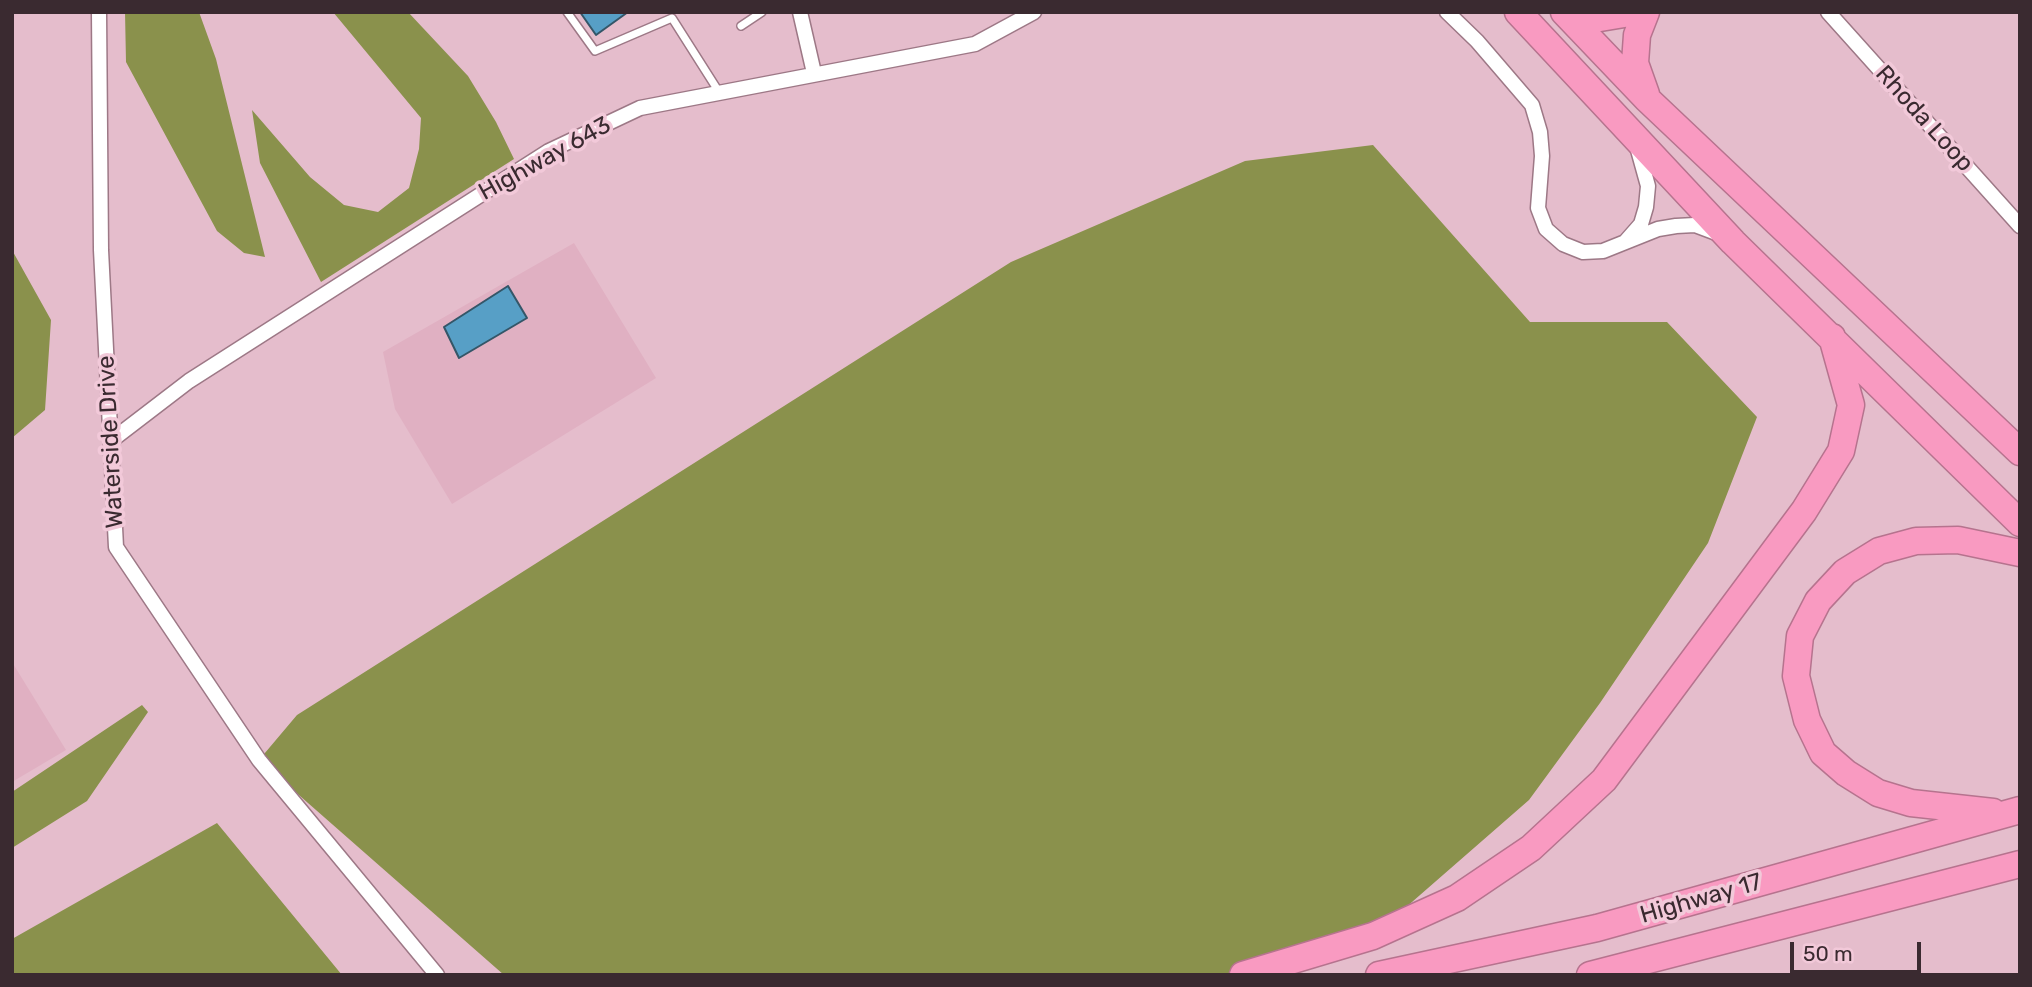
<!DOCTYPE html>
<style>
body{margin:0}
#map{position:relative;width:2032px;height:987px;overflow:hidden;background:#e5bdcc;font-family:Rubik,sans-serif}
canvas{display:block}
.frame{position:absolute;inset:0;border:14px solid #3a2a30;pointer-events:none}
.scale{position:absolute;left:1790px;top:942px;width:131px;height:32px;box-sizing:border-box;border:4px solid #3a2a30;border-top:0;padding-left:9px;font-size:21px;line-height:24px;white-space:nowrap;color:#3a2a30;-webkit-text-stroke:5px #f2c9d9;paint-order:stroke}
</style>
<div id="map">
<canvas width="2032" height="987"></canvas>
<div class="frame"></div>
<div class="scale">50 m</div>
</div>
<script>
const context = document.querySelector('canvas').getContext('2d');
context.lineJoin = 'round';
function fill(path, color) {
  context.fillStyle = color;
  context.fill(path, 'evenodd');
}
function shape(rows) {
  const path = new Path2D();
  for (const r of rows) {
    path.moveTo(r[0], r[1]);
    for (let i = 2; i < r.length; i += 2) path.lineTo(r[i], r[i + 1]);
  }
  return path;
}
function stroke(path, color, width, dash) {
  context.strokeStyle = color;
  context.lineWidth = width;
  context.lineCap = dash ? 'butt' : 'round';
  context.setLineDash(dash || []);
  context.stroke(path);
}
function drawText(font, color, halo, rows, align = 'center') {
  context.font = font + ' Rubik,sans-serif';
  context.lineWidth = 7;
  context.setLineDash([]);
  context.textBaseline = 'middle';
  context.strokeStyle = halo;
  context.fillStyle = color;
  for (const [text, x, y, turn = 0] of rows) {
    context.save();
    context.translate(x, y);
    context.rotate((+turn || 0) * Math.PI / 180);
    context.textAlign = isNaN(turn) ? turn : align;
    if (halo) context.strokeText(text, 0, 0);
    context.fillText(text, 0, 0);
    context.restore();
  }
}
fill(shape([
 [574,243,656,378,452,504,395,409,383,352],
 [12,662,66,750,12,782]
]), '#e0b0c2');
fill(shape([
 [125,12,199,12,216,59,265,257,244,253,217,231,126,62],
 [333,12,408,12,468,76,496,122,514,159,321,282,260,163,252,110,310,177,344,205,378,212,409,188,419,149,421,118],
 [1373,145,1530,322,1667,322,1757,417,1708,543,1600,703,1529,800,1373,936,1243,975,504,975,259,760,297,715,1011,262,1245,161],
 [12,250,51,320,45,410,12,438],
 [142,705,148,712,87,801,12,848,12,792],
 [217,823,342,975,12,975,12,939]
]), '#8a914c');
const building = shape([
 [580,12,628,12,596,35,580,12],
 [508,286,527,318,459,358,444,327,508,286]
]);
fill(building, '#579fc6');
stroke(building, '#345668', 2);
const lane = shape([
 [567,12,595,51,672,18,719,92],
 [741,26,762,12]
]);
const street = shape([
 [99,12,101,250,116,547,259,760,437,975],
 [800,12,814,73],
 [1447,12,1477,41,1532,105,1540,132,1542,156,1538,208,1546,229,1563,244,1583,252,1603,251,1658,229,1676,226,1695,225,1719,234],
 [1828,12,2020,226],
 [1626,241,1641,224,1646,207,1648,186,1638,150],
 [112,440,189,381,549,151,640,108,975,44,1034,12]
]);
const highway = shape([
 [1518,12,1733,242,2020,523],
 [1564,12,1647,99,2020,452],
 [1571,12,1600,18,1636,12],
 [1646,94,1635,63,1637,35,1646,12],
 [1993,812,1911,803,1878,793,1846,773,1823,753,1807,720,1796,676,1800,636,1818,601,1845,572,1879,551,1916,541,1958,540,2020,553],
 [1243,975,1373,936,1457,898,1531,848,1604,780,1804,511,1841,451,1851,405,1832,337],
 [1379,975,1597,928,2020,810],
 [1590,975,2020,864]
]);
stroke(lane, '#9d7886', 10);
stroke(street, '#9d7886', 17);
stroke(highway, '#b6738e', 29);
stroke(lane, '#fff', 7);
stroke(street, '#fff', 14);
stroke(highway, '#f99ac1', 26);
drawText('24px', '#3a2a30', '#f2c9d9', [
 ["Rhoda Loop",1924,119,48],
 ["Highway 643",545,159,-29],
 ["Waterside Drive",111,442,-93],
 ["Highway 17",1701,899,-16]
]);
</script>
